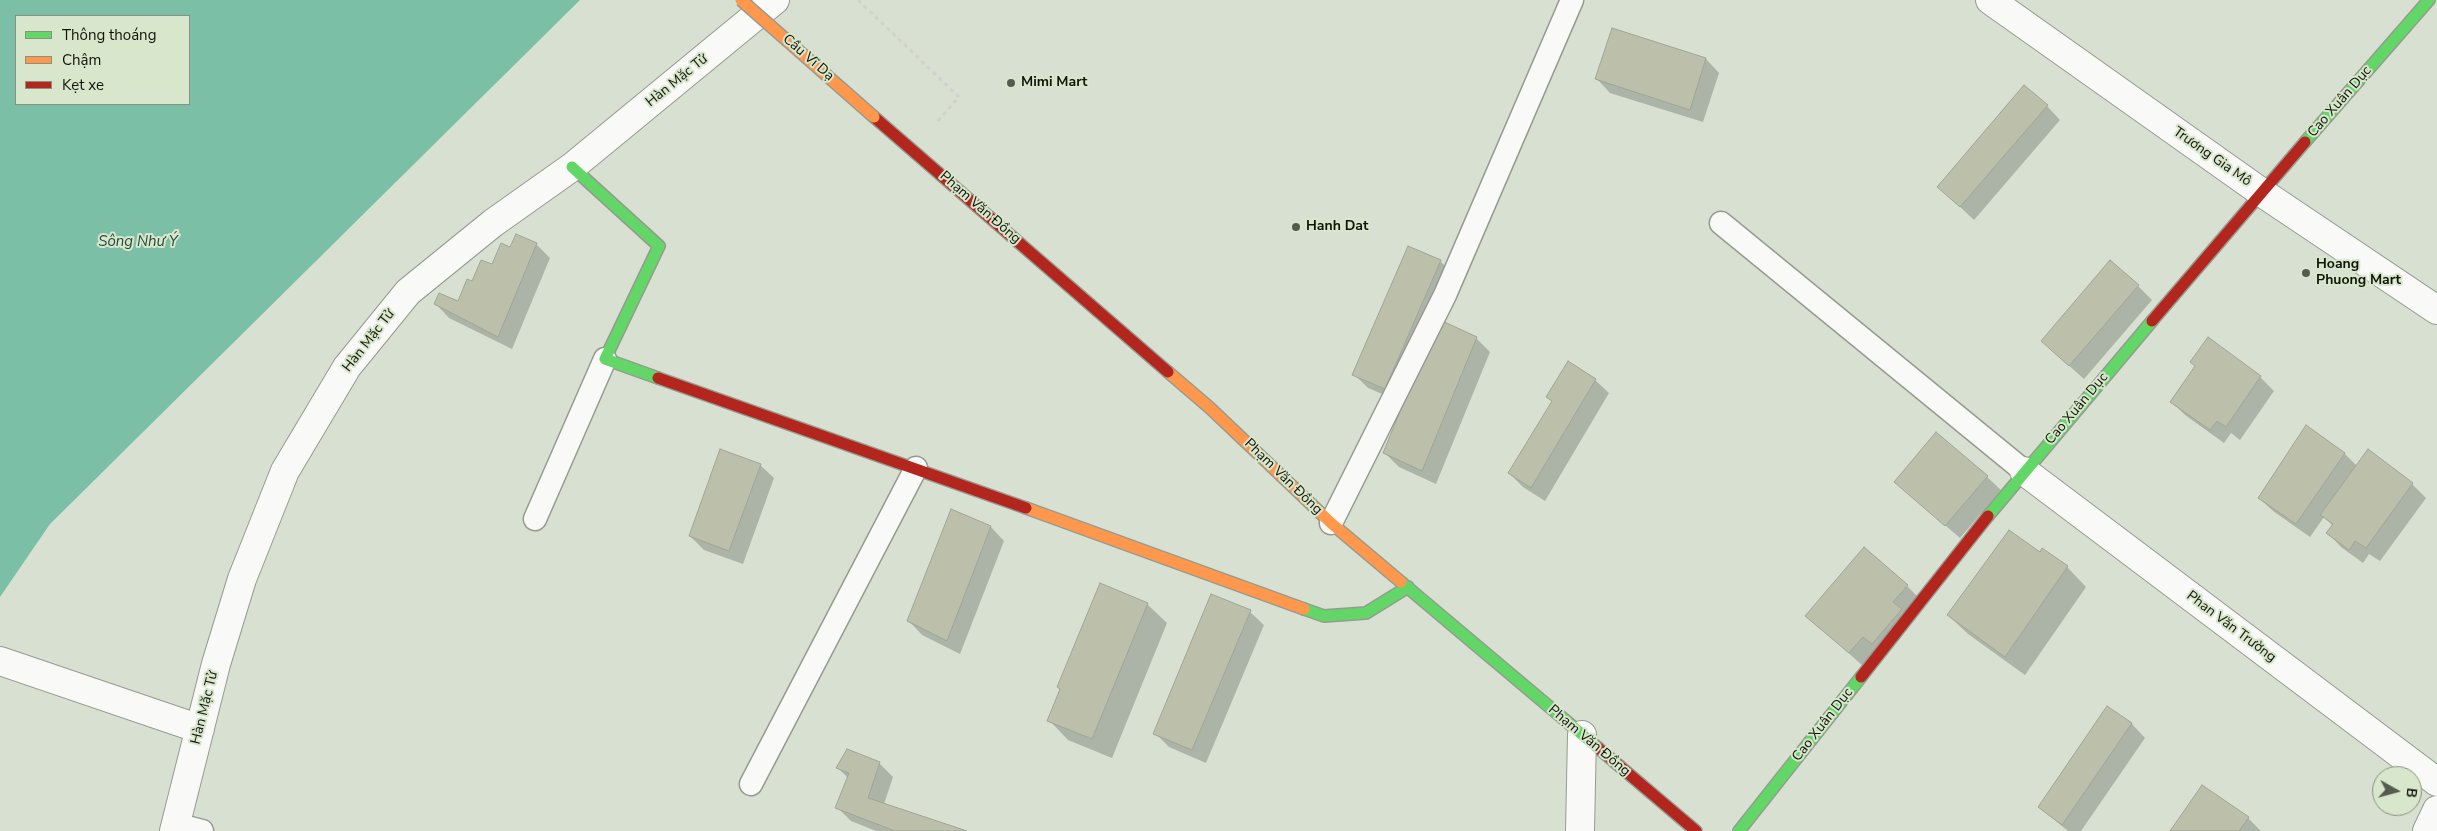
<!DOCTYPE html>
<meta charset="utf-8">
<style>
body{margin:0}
#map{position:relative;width:2437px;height:831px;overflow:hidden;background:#d8e0d1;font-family:"Nunito Sans",sans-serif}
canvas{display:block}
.legend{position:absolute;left:15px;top:15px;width:175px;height:90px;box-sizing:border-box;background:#d8e6cb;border:1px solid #88927e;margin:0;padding:6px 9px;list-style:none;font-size:15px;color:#10140b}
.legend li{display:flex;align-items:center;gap:10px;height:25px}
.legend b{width:25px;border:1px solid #88927e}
.north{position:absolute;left:2372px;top:766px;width:50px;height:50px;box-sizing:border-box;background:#d8e6cb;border:1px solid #88927e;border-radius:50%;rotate:97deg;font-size:14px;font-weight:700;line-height:20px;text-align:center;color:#10140b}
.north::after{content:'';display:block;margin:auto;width:18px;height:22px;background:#565b50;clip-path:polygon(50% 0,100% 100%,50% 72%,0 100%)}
</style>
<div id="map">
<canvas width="2437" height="831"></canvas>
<ul class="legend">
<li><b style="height:6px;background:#63d668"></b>Thông thoáng</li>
<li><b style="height:6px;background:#ff974d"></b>Chậm</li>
<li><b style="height:6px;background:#b3261e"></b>Kẹt xe</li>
</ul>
<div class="north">B</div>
</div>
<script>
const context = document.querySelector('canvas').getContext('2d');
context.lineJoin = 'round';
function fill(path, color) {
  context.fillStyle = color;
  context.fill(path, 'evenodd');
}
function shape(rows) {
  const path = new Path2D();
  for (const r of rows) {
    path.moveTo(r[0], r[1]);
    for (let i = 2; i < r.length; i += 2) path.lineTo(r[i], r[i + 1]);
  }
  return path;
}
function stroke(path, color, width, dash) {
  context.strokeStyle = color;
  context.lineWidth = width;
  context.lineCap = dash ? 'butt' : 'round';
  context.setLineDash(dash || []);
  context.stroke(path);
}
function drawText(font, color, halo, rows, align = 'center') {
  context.font = font + ' "Nunito Sans",sans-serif';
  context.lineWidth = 4;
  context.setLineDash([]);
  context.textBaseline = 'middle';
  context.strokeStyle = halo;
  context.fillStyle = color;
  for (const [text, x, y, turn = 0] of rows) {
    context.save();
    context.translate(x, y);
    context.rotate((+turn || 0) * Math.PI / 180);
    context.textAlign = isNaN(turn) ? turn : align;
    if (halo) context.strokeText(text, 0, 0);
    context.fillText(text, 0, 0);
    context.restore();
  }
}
fill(shape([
 [0,0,580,0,50,524,0,597],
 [16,16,189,16,189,104,16,104]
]), '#7cbfa7');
fill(shape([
 [1706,59,1719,73,1703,122,1610,93,1597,79],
 [2047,106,2060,120,1974,220,1939,187],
 [536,244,550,258,512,349,449,318,436,304,459,303,473,283,511,249],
 [1440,261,1454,275,1399,401,1368,388,1354,374],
 [2138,286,2152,300,2084,379,2056,354],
 [1476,338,1490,352,1436,484,1399,467,1385,453],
 [2196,367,2260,377,2274,391,2240,440,2231,433,2224,443,2185,415,2171,401],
 [1595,380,1609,393,1545,501,1523,487,1509,473,1553,402,1548,397],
 [2306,427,2345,454,2357,466,2412,484,2426,498,2380,561,2369,554,2363,563,2341,547,2328,533,2333,526,2324,517,2310,537,2273,511,2259,498],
 [760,465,774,478,743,564,704,550,690,536],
 [1987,477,2001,490,1960,538,1910,495],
 [952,510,991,527,1004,541,960,654,922,635,909,621],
 [2042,550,2067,567,2086,587,2025,675,1968,634,1948,615],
 [1907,586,1921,600,1863,666,1807,616],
 [1147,604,1167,623,1112,758,1068,740,1049,720],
 [1250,612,1264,625,1206,763,1169,747,1155,733],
 [2107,707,2132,724,2145,738,2081,831,2068,831,2039,807],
 [879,763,893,777,884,804,964,831,876,831,851,821,837,807,848,778,838,768],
 [2248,818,2261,831,2172,831]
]), '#0003');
const building = shape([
 [1612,28,1706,58,1690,110,1595,79,1612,28],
 [2024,85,2048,105,1960,207,1937,187,2024,85],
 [516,234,537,243,498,337,434,304,439,293,458,301,467,279,472,281,481,260,492,264,501,243,510,247,516,234],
 [1408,246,1441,260,1385,389,1352,375,1408,246],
 [2110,260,2139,285,2069,366,2041,341,2110,260],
 [1438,319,1477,337,1422,471,1383,453,1438,319],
 [2208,337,2261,376,2226,427,2217,421,2210,430,2170,402,2195,366,2190,362,2208,337],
 [1568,361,1596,379,1531,488,1508,473,1552,401,1546,397,1568,361],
 [2306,425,2345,453,2296,524,2258,498,2306,425],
 [1936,432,1988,476,1945,526,1894,482,1936,432],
 [720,449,761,464,729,551,689,536,720,449],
 [2368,449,2413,483,2366,548,2355,541,2349,550,2326,533,2333,524,2320,515,2368,449],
 [951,509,991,526,947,641,907,621,951,509],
 [2009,530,2040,552,2042,548,2068,566,2005,657,1947,615,2009,530],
 [1864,547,1908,585,1893,602,1902,609,1872,644,1863,637,1849,653,1805,616,1864,547],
 [1100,583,1148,603,1092,739,1047,721,1060,689,1057,687,1100,583],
 [1211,594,1251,610,1192,750,1153,734,1211,594],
 [2107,706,2132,723,2062,825,2038,807,2107,706],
 [847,749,880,762,868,798,967,831,895,831,835,808,849,773,836,768,847,749],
 [2202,785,2249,817,2239,831,2170,831,2202,785]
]);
fill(building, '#bcc0aa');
stroke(building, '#9fa497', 1);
const lane = shape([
 [1721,223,2024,471],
 [535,519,605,359],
 [1331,523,1445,295,1572,0],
 [751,784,916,468],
 [175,824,202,831]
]);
const street = shape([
 [1990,0,2261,192,2437,310],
 [2024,471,2437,782],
 [0,661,200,729],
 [174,831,216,664,242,579,285,471,347,367,408,292,493,223,572,167,775,0],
 [1580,831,1582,735],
 [2427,831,2437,810]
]);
const fast = shape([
 [2305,142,2429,0],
 [572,167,659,246,605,359,658,378],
 [1988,516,2152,321],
 [1401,582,1597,747],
 [1304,609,1324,616,1366,613,1408,587],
 [1739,831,1861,677]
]);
const slow = shape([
 [1168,372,1210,408,1331,523,1401,582],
 [1026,508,1304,609]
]);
const jam = shape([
 [874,117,1168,372],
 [2152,321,2305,142],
 [658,378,1026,508],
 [1861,677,1988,516],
 [1597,747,1696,831]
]);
stroke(lane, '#959b90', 25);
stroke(street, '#959b90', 30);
stroke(fast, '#959b90', 14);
stroke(slow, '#959b90', 14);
stroke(jam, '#959b90', 14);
stroke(shape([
 [858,0,959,97,935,124]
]), '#d0d2ce', 3, [4, 4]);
stroke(lane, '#f9faf8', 22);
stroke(street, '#f9faf8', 28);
stroke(fast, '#63d668', 11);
stroke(slow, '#ff974d', 11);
stroke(jam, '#b3261e', 11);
const slowBridge = shape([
 [741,0,874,117]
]);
stroke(slowBridge, '#959b90', 14, []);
stroke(slowBridge, '#ff974d', 11);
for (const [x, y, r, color] of [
 [1011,83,5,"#565b50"],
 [1296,227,5,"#565b50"],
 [2306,273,5,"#565b50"]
]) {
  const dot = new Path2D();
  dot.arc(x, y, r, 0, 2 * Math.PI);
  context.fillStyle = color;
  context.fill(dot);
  stroke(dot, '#d8e6cb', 2);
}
drawText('14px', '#10140b', '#d8e6cb', [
 ["Cầu Vĩ Dạ",808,58,41],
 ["Hàn Mặc Tử",677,81,-39],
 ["Cao Xuân Dục",2340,102,-49],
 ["Trương Gia Mô",2212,157,35],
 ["Phạm Văn Đồng",980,208,41],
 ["Hàn Mặc Tử",369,341,-52],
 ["Cao Xuân Dục",2077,409,-50],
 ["Phạm Văn Đồng",1283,477,44],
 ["Phan Văn Trường",2231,627,37],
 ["Hàn Mặc Tử",205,708,-76],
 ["Cao Xuân Dục",1823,725,-52],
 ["Phạm Văn Đồng",1589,741,40]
]);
drawText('bold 14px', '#10140b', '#d8e6cb', [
 ["Mimi Mart",1021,83],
 ["Hanh Dat",1306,227],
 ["Hoang",2316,265],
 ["Phuong Mart",2316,281]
], 'left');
drawText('italic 15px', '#224b3f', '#d8e6cb', [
 ["Sông Như Ý",138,242]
]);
</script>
